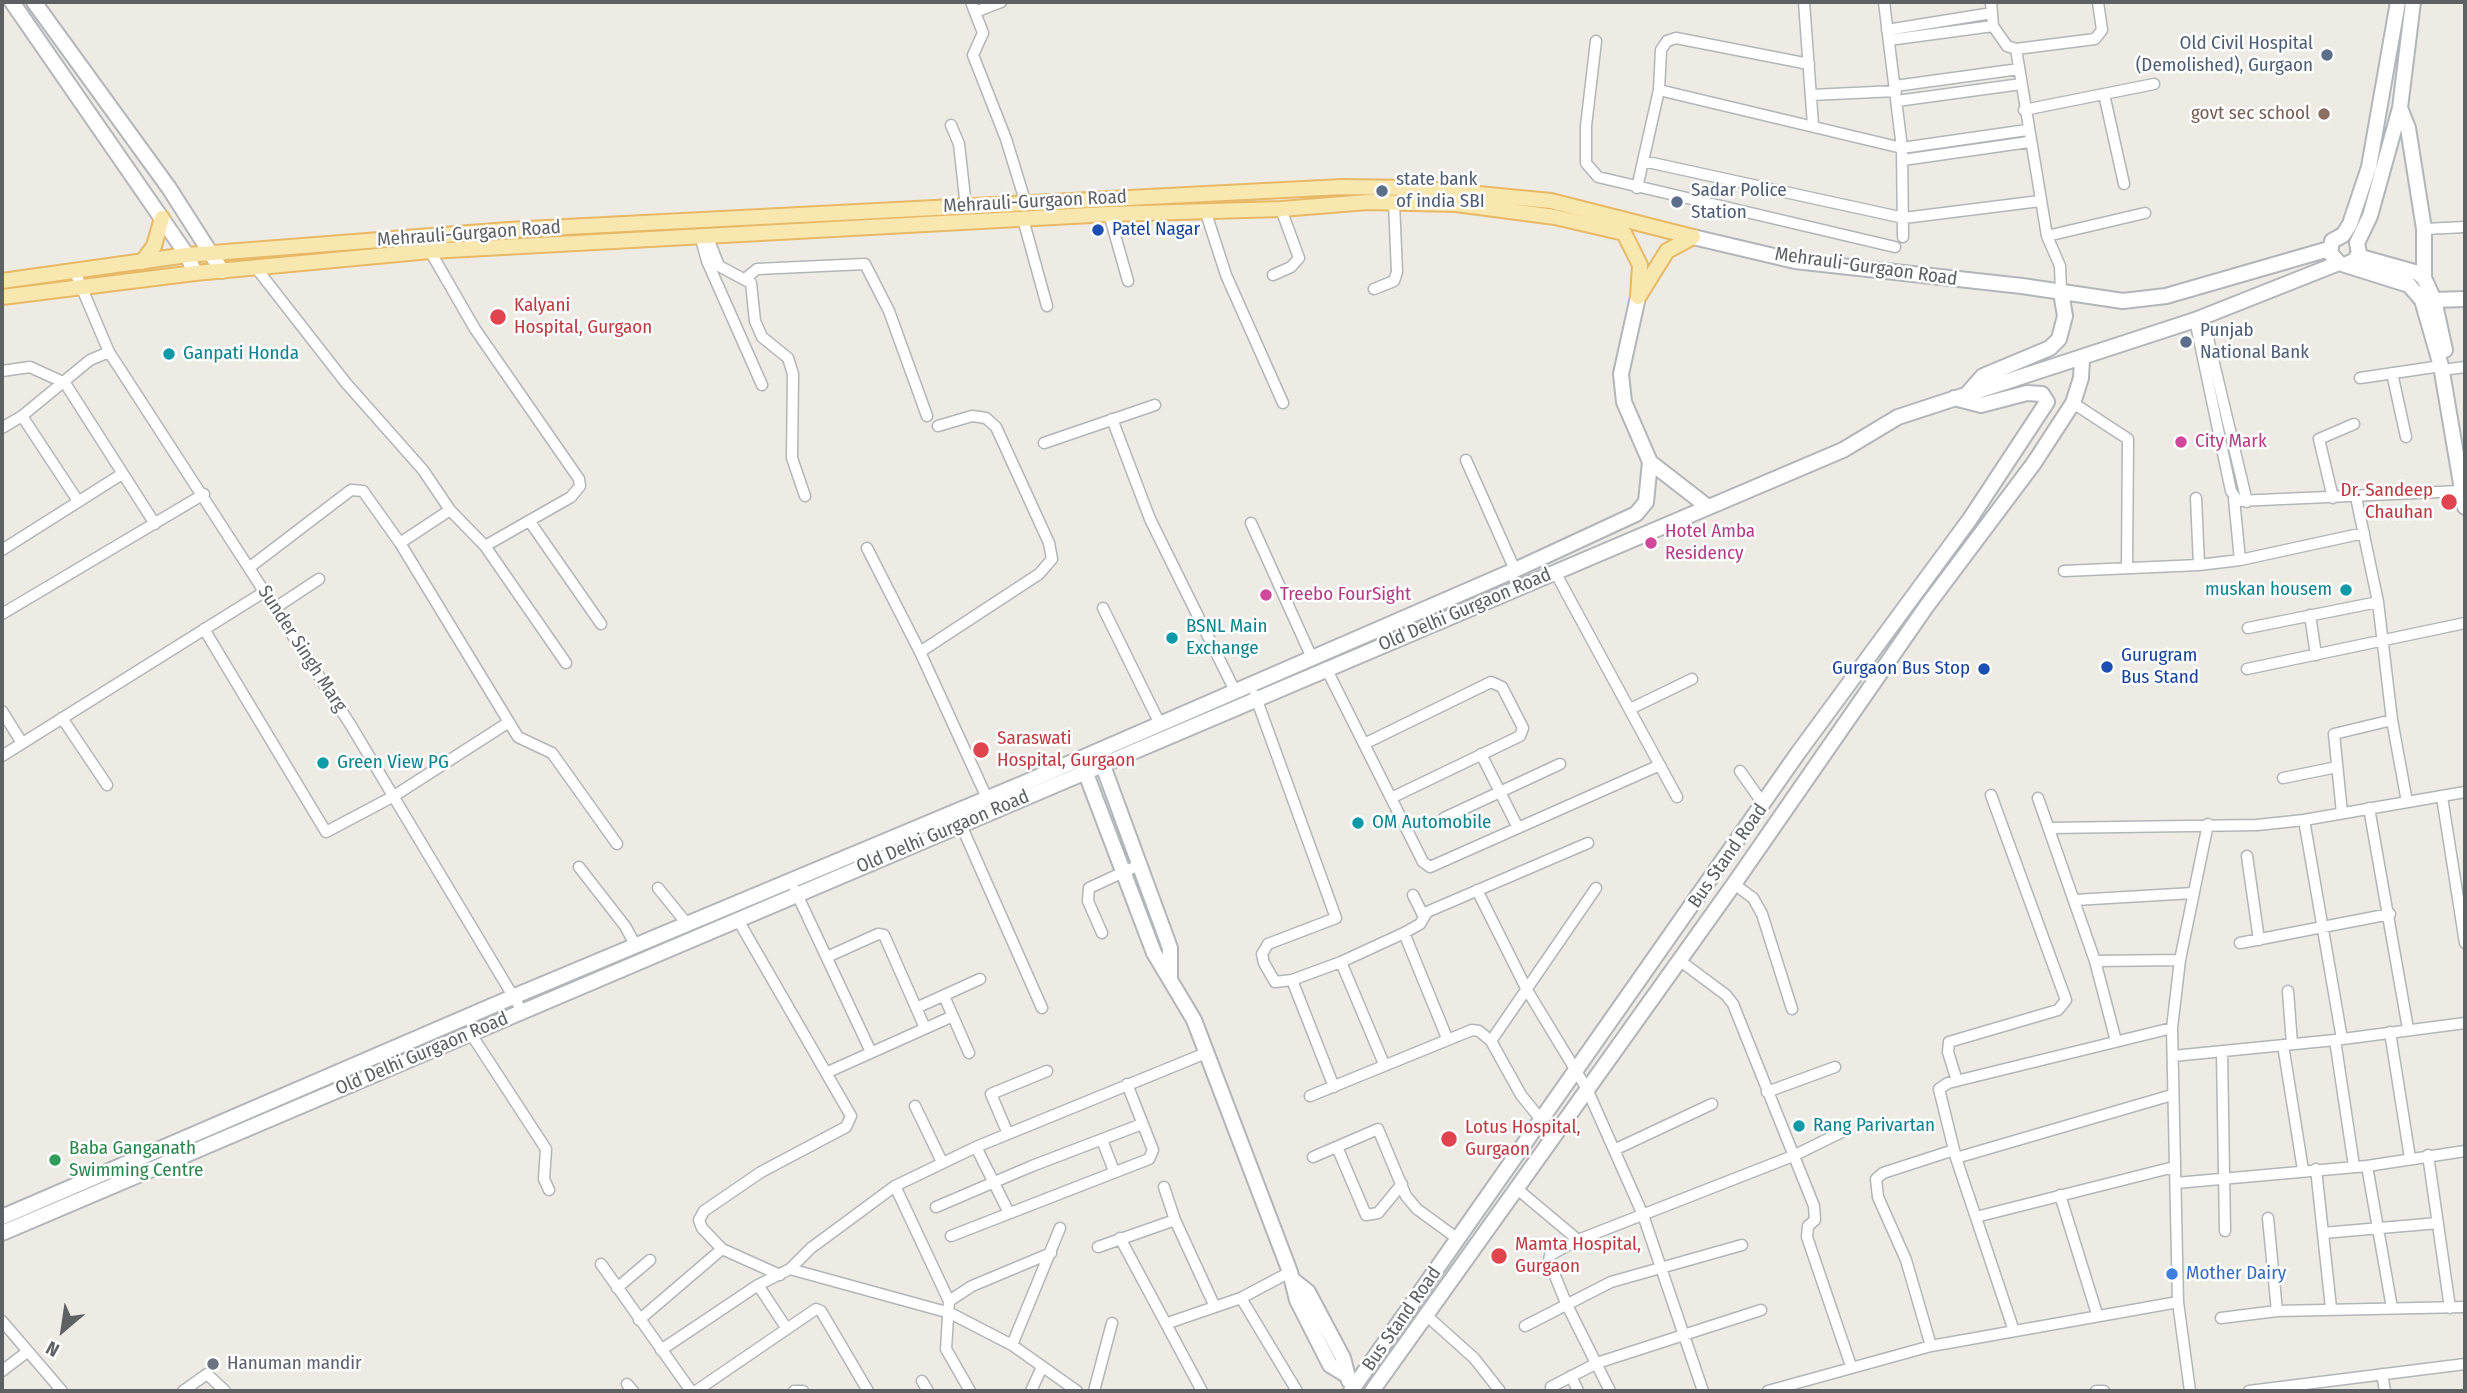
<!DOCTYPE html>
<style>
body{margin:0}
#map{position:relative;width:2467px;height:1393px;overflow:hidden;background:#eeebe5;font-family:"Fira Sans Condensed",sans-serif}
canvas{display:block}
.frame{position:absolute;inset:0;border:4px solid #5d6164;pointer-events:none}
.north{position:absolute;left:28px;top:1295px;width:70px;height:70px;-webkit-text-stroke:5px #fff;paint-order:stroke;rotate:209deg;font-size:19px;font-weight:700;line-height:28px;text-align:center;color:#5d6164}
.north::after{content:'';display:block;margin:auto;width:24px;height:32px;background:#5d6164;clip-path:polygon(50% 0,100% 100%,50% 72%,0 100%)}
</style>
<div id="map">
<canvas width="2467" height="1393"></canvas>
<div class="frame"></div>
<div class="north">N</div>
</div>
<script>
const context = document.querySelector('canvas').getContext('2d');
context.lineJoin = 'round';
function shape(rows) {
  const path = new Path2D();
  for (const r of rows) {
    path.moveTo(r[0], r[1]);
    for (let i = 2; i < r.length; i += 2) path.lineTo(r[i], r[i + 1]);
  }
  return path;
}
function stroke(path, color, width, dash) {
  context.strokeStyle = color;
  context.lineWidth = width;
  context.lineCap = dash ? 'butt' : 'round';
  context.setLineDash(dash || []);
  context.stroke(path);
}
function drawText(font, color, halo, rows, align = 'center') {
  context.font = font + ' "Fira Sans Condensed",sans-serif';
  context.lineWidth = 5;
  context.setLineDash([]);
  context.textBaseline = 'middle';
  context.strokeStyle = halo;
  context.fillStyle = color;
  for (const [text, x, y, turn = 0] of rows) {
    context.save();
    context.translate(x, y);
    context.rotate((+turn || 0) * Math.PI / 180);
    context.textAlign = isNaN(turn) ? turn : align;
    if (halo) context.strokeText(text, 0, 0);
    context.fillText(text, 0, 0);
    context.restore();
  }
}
const street = shape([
 [971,2,983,33,973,55,1006,139,1026,204],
 [1804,2,1813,125],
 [1884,2,1902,148,1903,237],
 [1991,2,1993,26,2007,46,2016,49,2047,236,2060,266,2061,292],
 [975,12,1001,2],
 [1887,30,1992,13],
 [1889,40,1993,26],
 [1596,41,1586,126,1586,163,1598,177,1895,247],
 [2016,49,2095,39,2102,30,2098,2],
 [1895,86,2019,69],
 [1659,90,1902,148,2027,130],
 [2104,94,2124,184],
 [1811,95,1896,91],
 [1897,101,2021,84],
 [2024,110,2154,84],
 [951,125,959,144,966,207],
 [1903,160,2029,142],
 [1643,161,1904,218,2040,201],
 [1637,188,1659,90,1661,50,1667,41,1676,38,1809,64],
 [1205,210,1226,275,1283,403],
 [1109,214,1128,281],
 [1023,219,1047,306],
 [2424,229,2465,227],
 [2047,236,2145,213],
 [708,238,719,266,751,283,755,321,762,337,788,358,793,374,792,458,805,496],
 [701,239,707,261,762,385],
 [430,251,475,329,579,479,580,486,571,497,485,546],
 [257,269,346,383,423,470,450,510,485,546,566,663],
 [75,272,109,352,350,724,522,1011],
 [1273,275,1291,267,1299,258,1281,209],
 [746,278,757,269,865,264,889,311,927,416],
 [1374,289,1394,281,1397,272,1394,203],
 [2203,317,2247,502],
 [2195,320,2231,491,2238,501,2461,491],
 [2450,369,2465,367],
 [2,371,30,367,65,383,155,524],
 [2392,373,2406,437],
 [2360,378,2441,366],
 [2073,403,2128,439,2127,568],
 [22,416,78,501],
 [1112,419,1150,519,1235,691],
 [2,428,22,416,90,360,109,352],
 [1044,443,1155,405],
 [1466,460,1515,570],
 [2356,497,2378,602,2392,720,2407,802],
 [2196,498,2199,565],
 [2333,498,2319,439,2354,424],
 [2234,499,2240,560],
 [530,522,601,624],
 [1251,523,1312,658],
 [400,543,450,510],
 [867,548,920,652,987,798],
 [2,550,122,474],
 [250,567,351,490,363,491,400,543,518,737,552,753,617,844],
 [2064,571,2199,565,2240,560,2364,533],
 [1555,572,1677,797],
 [275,608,319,579],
 [1103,608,1160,724],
 [2,614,204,494],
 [2310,615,2316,655],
 [2248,628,2378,602],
 [204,629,326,832,394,796,509,722],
 [920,652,1039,574,1052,559,1049,543,996,427,986,418,972,416,938,426],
 [1326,668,1423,862,1430,867,1660,765],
 [2247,669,2465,623],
 [1255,695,1336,918,1268,944,1262,954,1264,963,1275,982,1292,980,1341,962,1404,933,1420,924,1427,912,1588,843],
 [1630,709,1692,679],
 [2,711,22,743],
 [62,718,107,785],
 [1364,744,1491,682,1502,687,1523,728,1520,736,1391,798],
 [1481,754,1517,826],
 [2,756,264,592],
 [1740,771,1764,805],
 [2283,778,2337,767],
 [2442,797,2465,943],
 [2038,798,2095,961,2116,1041],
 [2369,808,2408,1029],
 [2342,813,2334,734,2392,720],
 [1444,818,1560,764],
 [2304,820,2342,1039],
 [961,825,1042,1008],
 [2050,828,2257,825,2304,820,2465,792],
 [2247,856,2259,940],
 [579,867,625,926,636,946],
 [1734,884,1753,898,1762,914,1792,1009],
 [658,888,688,925],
 [795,890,871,1052],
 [1477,890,1527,990,1587,1089,1643,1215,1703,1391],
 [1413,895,1423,915],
 [2075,900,2193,893],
 [738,920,851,1116,846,1127,761,1172,704,1211,699,1220,702,1228,722,1249,780,1275],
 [1102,933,1088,901,1089,888,1141,864],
 [1404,933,1447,1038],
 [2240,943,2390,914],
 [827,957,878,934,884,935,925,1028],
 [1679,960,1726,995,1733,1004,1814,1206,1815,1220,1808,1226,1807,1237,1851,1366],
 [2095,961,2180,960],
 [1341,962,1384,1064],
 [1292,980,1334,1087],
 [2288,991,2292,1044],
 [944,996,969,1053],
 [916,1008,980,979],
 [2390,1032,2410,1158],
 [471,1034,546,1149,544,1179,549,1190],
 [2335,1040,2354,1166],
 [1491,1041,1596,888],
 [2283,1045,2303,1170],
 [2222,1053,2225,1231],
 [2173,1056,2335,1040,2465,1023],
 [828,1072,953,1016],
 [1957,1081,1948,1052,1949,1042,2058,1010,2066,1000,1991,795],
 [1767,1092,1835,1067],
 [1310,1096,1472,1030,1479,1031,1491,1041,1521,1095,1542,1121],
 [915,1106,942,1162],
 [1008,1134,991,1094,1047,1071],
 [1102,1140,1114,1171],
 [976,1147,1008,1211],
 [1337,1147,1366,1215,1378,1213,1402,1184],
 [1614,1150,1712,1104],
 [2428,1155,2450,1308],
 [1313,1157,1378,1129,1406,1196,1417,1209,1458,1239],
 [1956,1158,2172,1095],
 [2367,1166,2392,1308],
 [2316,1169,2331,1308],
 [2176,1183,2367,1166,2465,1151],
 [895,1186,949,1301,946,1349,970,1391],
 [1164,1187,1175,1220,1215,1307],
 [1516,1188,1578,1240],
 [2060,1195,2097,1314],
 [936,1207,1032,1166,1142,1124],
 [1976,1217,2174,1167],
 [2268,1218,2277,1311],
 [2323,1233,2438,1223],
 [951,1236,1149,1159,1153,1150,1127,1084],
 [1120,1238,1202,1391],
 [1098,1247,1175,1220],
 [601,1264,691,1391],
 [790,1269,950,1313,1012,1345,1077,1391],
 [758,1285,787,1329],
 [617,1288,650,1260],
 [1241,1298,1297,1391],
 [949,1301,972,1286,1051,1253],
 [1427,1316,1474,1358,1500,1391],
 [2221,1318,2277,1311,2465,1307],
 [639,1320,722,1249],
 [2,1321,62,1391],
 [1168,1323,1241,1298,1290,1272],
 [1525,1326,1611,1282,1742,1245],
 [2014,1331,1956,1158,1939,1089,1948,1083,2172,1028],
 [1012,1345,1060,1228],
 [1931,1346,1906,1260,1878,1197,1876,1179,1883,1173,1954,1150],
 [661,1350,758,1285,790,1269,811,1248,895,1186,976,1147,1206,1053],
 [2,1371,27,1352],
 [2382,1374,2385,1391],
 [1571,1376,1578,1391],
 [922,1381,928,1391],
 [627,1384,633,1391],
 [1551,1387,1597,1363,1761,1310],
 [183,1391,207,1374,225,1391],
 [696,1391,816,1309,821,1311,868,1391],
 [794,1391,803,1391],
 [1031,1391,1042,1367],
 [1094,1391,1112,1323],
 [1610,1391,1566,1303,1549,1261,1550,1255,1578,1240,1793,1156,1846,1130],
 [1768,1391,1931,1346,2178,1302],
 [2096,1391,2104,1391],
 [2190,1391,2178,1302,2172,1028,2180,960,2208,824],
 [2249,1391,2465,1364]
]);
const secondary = shape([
 [12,2,187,255,195,273],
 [34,2,169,188,222,271],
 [2398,2,2369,167,2350,224,2343,235,2332,241,2330,253,2339,263,2409,285,2422,300,2441,366,2465,507],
 [2400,108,2408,128,2424,229,2424,278],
 [1693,237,1795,261,2022,286,2123,301,2166,296,2329,249],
 [2357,256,2418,273,2424,278,2434,300,2445,350],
 [2347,264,2355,260,2359,253,2357,243,2370,216,2400,108,2413,2],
 [1638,297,1621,374,1624,402,1650,462,1708,507],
 [2434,300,2465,299],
 [1968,393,1983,376,2050,348,2059,339,2065,316,2061,292],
 [1102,763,1170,948,1170,977],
 [1085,771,1154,953,1194,1020,1290,1272,1297,1300,1330,1365,1348,1376],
 [2,1217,515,996,1024,783,1515,570,1636,514,1646,502,1650,462],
 [2,1233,1843,450,1898,417,2195,320,2339,263],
 [1293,1280,1308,1292,1343,1358,1349,1381],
 [1351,1391,1798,753,1970,519,2047,402,2042,394,2027,393,1981,405,1954,398],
 [1372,1391,1734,884,1926,607,2034,463,2073,403,2081,378,2082,359]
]);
const primary = shape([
 [142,262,154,246,162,218],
 [2,281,187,255,508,230,1342,187,1416,188,1551,201,1693,237],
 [1639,296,1667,251,1693,237],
 [2,297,195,273,430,251,1109,214,1281,209,1368,202,1456,204,1555,217,1624,233,1640,265,1638,297]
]);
stroke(street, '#b2b6b9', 13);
stroke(secondary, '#b2b5b9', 18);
stroke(primary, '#e7b866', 18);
stroke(street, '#fff', 10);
stroke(secondary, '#fff', 14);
stroke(primary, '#f9e7b0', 14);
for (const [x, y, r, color] of [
 [2327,55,7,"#5c6f8a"],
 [2324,114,7,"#8d6e63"],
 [1382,191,7,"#5c6f8a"],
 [1677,202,7,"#5c6f8a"],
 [1098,230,7,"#1a4fb4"],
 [498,317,9,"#e0444e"],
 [2186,342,7,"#5c6f8a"],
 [169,354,7,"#0f9aa8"],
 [2181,442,7,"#d1479c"],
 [2449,502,9,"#e0444e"],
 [1651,543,7,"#d1479c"],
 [2346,590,7,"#0f9aa8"],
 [1266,595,7,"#d1479c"],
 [1172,638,7,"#0f9aa8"],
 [2107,667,7,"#1a4fb4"],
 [1984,669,7,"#1a4fb4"],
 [981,750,9,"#e0444e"],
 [323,763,7,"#0f9aa8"],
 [1358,823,7,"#0f9aa8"],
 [1799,1126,7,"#0f9aa8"],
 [1449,1139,9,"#e0444e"],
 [55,1160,7,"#2e9e5b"],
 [1499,1256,9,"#e0444e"],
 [2172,1274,7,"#3f7fe0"],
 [213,1364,7,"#6b7280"]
]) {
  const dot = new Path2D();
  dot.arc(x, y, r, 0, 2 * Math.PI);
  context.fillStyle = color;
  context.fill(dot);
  stroke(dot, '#fff', 2.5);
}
drawText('19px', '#4e5e75', '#fff', [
 ["Old Civil Hospital",2313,44,"right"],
 ["(Demolished), Gurgaon",2313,66,"right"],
 ["state bank",1396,180],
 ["of india SBI",1396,202],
 ["Sadar Police",1691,191],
 ["Station",1691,213],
 ["Punjab",2200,331],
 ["National Bank",2200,353]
], 'left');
drawText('19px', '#785e54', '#fff', [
 ["govt sec school",2310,114]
], 'right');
drawText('19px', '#5d6164', '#fff', [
 ["Mehrauli-Gurgaon Road",1035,202,-3],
 ["Mehrauli-Gurgaon Road",469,234,-4],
 ["Mehrauli-Gurgaon Road",1866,267,8],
 ["Old Delhi Gurgaon Road",1465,610,-23],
 ["Sunder Singh Marg",302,649,57],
 ["Old Delhi Gurgaon Road",943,832,-23],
 ["Bus Stand Road",1728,856,-55],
 ["Old Delhi Gurgaon Road",422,1054,-23],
 ["Bus Stand Road",1402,1319,-55]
]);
drawText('19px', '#164399', '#fff', [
 ["Patel Nagar",1112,230],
 ["Gurugram",2121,656],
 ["Bus Stand",2121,678],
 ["Gurgaon Bus Stop",1970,669,"right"]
], 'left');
drawText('19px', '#be3a42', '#fff', [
 ["Kalyani",514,306],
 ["Hospital, Gurgaon",514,328],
 ["Dr. Sandeep",2433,491,"right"],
 ["Chauhan",2433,513,"right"],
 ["Saraswati",997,739],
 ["Hospital, Gurgaon",997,761],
 ["Lotus Hospital,",1465,1128],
 ["Gurgaon",1465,1150],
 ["Mamta Hospital,",1515,1245],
 ["Gurgaon",1515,1267]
], 'left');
drawText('19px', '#0d838f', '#fff', [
 ["Ganpati Honda",183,354],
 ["muskan housem",2332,590,"right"],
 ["BSNL Main",1186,627],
 ["Exchange",1186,649],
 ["Green View PG",337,763],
 ["OM Automobile",1372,823],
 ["Rang Parivartan",1813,1126]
], 'left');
drawText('19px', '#b23c85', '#fff', [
 ["City Mark",2195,442],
 ["Hotel Amba",1665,532],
 ["Residency",1665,554],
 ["Treebo FourSight",1280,595]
], 'left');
drawText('19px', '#27864d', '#fff', [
 ["Baba Ganganath",69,1149],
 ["Swimming Centre",69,1171]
], 'left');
drawText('19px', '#366cbe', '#fff', [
 ["Mother Dairy",2186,1274]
], 'left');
drawText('19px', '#5b616d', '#fff', [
 ["Hanuman mandir",227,1364]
], 'left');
</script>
